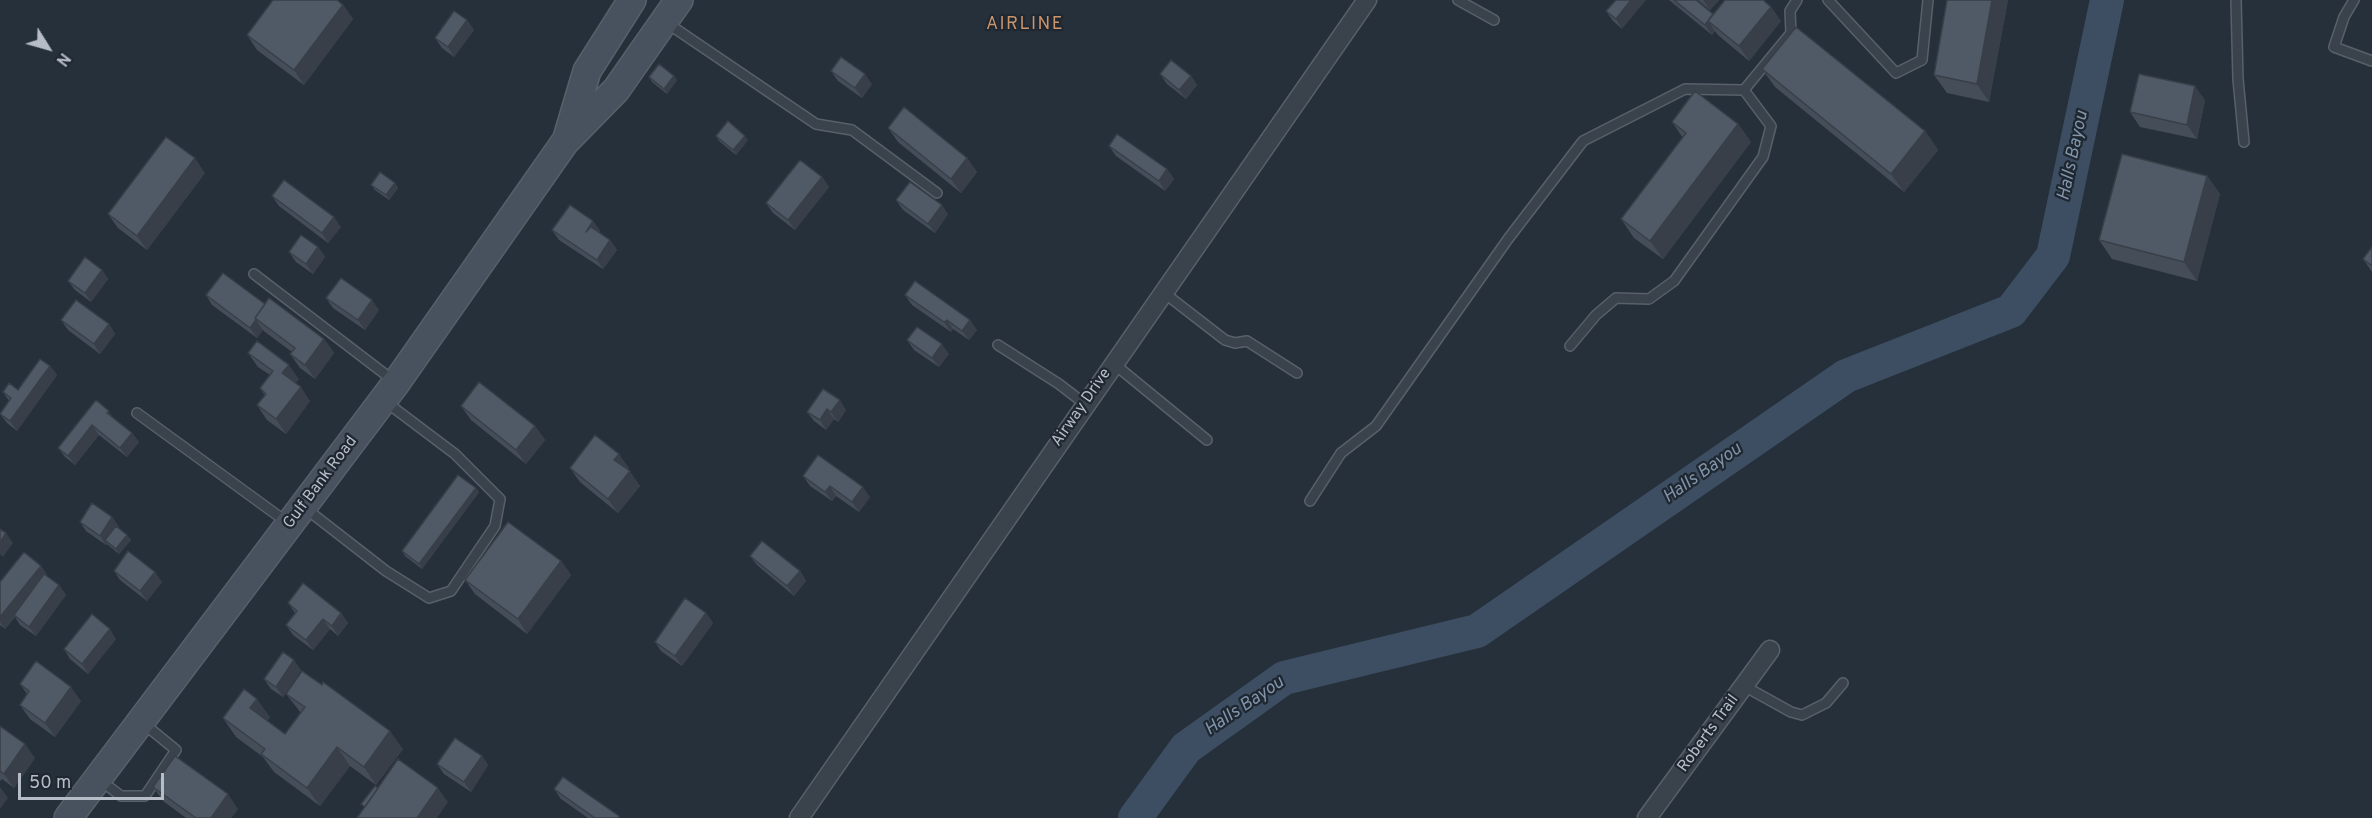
<!DOCTYPE html>
<style>
body{margin:0}
#map{position:relative;width:2372px;height:818px;overflow:hidden;background:#26303b;font-family:Overpass,sans-serif}
canvas{display:block}
.north{position:absolute;left:18px;top:18px;width:60px;height:60px;-webkit-text-stroke:4px #1f2731;paint-order:stroke;rotate:127deg;font-size:16px;font-weight:700;line-height:24px;text-align:center;color:#b6bdc7}
.north::after{content:'';display:block;margin:auto;width:21px;height:27px;background:#b6bdc7;clip-path:polygon(50% 0,100% 100%,50% 72%,0 100%)}
.scale{position:absolute;left:18px;top:773px;width:146px;height:27px;box-sizing:border-box;border:3px solid #b6bdc7;border-top:0;padding-left:8px;font-size:18px;line-height:21px;white-space:nowrap;color:#b6bdc7;-webkit-text-stroke:4px #1f2731;paint-order:stroke}
</style>
<div id="map">
<canvas width="2372" height="818"></canvas>
<div class="north">N</div>
<div class="scale">50 m</div>
</div>
<script>
const context = document.querySelector('canvas').getContext('2d');
context.lineJoin = 'round';
function shape(rows) {
  const path = new Path2D();
  for (const r of rows) {
    path.moveTo(r[0], r[1]);
    for (let i = 2; i < r.length; i += 2) path.lineTo(r[i], r[i + 1]);
  }
  return path;
}
function stroke(path, color, width, dash) {
  context.strokeStyle = color;
  context.lineWidth = width;
  context.lineCap = dash ? 'butt' : 'round';
  context.setLineDash(dash || []);
  context.stroke(path);
}
function fill(path, color) {
  context.fillStyle = color;
  context.fill(path, 'evenodd');
}
function drawText(font, color, halo, rows, align = 'center') {
  context.font = font + ' Overpass,sans-serif';
  context.lineWidth = 4.5;
  context.setLineDash([]);
  context.textBaseline = 'middle';
  context.strokeStyle = halo;
  context.fillStyle = color;
  for (const [text, x, y, turn = 0] of rows) {
    context.save();
    context.translate(x, y);
    context.rotate((+turn || 0) * Math.PI / 180);
    context.textAlign = isNaN(turn) ? turn : align;
    if (halo) context.strokeText(text, 0, 0);
    context.fillText(text, 0, 0);
    context.restore();
  }
}
stroke(shape([
 [1135,818,1186,748,1284,678,1477,631,1846,376,2011,311,2053,256,2107,0]
]), '#3d4e62', 34);
const lane = shape([
 [1458,0,1494,20],
 [1828,0,1896,73,1922,60,1928,0],
 [2236,0,2238,79,2244,142],
 [2354,0,2344,17,2334,47,2372,61],
 [667,23,816,124,852,130,937,193],
 [254,274,394,381],
 [1163,292,1225,340,1235,343,1247,341,1297,373],
 [998,345,1059,384,1085,404],
 [1570,346,1596,315,1616,298,1649,299,1674,281,1763,157,1771,126,1744,90,1791,33,1790,11,1797,0],
 [1113,363,1207,440],
 [137,413,288,523],
 [1310,501,1341,453,1376,426,1508,239,1583,141,1685,89,1744,90],
 [305,508,386,571,429,598,451,591,495,526,500,499,455,454,386,402],
 [1744,686,1791,712,1802,715,1826,703,1843,683],
 [100,780,121,796,145,796,176,750,143,723]
]);
const street = shape([
 [799,818,1367,0],
 [1647,818,1770,650]
]);
const secondary = shape([
 [567,138,587,71,632,0],
 [68,818,396,383,565,142,616,90,679,0]
]);
stroke(lane, '#58606a', 12);
stroke(street, '#58606a', 21);
stroke(secondary, '#58606a', 30);
stroke(lane, '#3a424c', 9);
stroke(street, '#3a424c', 18);
stroke(secondary, '#48515e', 27);
fill(shape([
 [1616,0,1622,29,1613,21,1606,11],
 [1669,0,1696,0,1713,14,1724,1,1724,0,1763,0,1771,7,1781,21,1749,61,1718,35,1715,31,1712,35],
 [1698,0,1719,0,1710,10],
 [1947,0,2008,0,1989,102,1947,93,1934,75],
 [343,5,353,19,304,85,257,50,247,35],
 [467,20,474,30,454,57,442,48,435,38],
 [1762,69,1925,131,1938,150,1904,192,1775,87],
 [831,71,872,84,862,98,838,81],
 [1160,74,1191,76,1197,85,1186,99,1167,84],
 [674,76,677,80,667,94,652,82,649,77],
 [2205,100,2197,139,2140,127,2130,112],
 [1672,122,1738,124,1751,142,1663,259,1634,238,1621,219,1683,138],
 [888,128,967,158,977,172,961,193,898,142],
 [716,136,748,140,736,155,719,141],
 [1109,146,1167,169,1174,179,1165,191,1116,156],
 [205,173,147,250,118,228,108,214],
 [2207,176,2220,194,2197,281,2112,259,2099,240],
 [822,177,829,187,795,230,773,213,766,203],
 [395,183,398,188,389,200,375,190,371,185],
 [272,196,341,227,328,243,279,206],
 [896,200,948,214,935,233,903,210],
 [593,221,600,231,599,232,610,240,617,250,603,269,559,240,552,230],
 [318,247,325,257,313,274,296,262,289,252],
 [2372,247,2372,272,2363,259],
 [102,270,108,279,91,302,75,290,68,281],
 [206,295,265,304,324,339,334,353,315,379,300,368,290,354,292,352,265,332,263,330,257,338,212,305],
 [905,295,977,330,969,340,953,329,951,332,912,305],
 [326,298,379,310,365,330,333,308],
 [61,320,109,324,115,334,100,354,68,330],
 [907,340,949,354,939,367,914,350],
 [248,353,299,379,295,383,310,401,286,434,267,420,257,405,265,396,260,388,270,375,258,367],
 [50,366,57,375,17,431,7,423,0,414,9,401,3,392,18,390],
 [823,389,846,410,838,422,834,419,826,430,814,421,807,412],
 [96,400,115,419,132,433,139,442,127,457,99,435,75,465,65,457,58,448],
 [461,406,535,426,545,440,526,464,471,420],
 [570,468,629,468,627,470,640,486,618,513,580,482],
 [803,476,870,497,859,512,836,496,832,501,810,486],
 [476,488,479,492,422,569,405,556,402,551],
 [112,517,119,527,119,528,131,540,119,554,107,544,106,545,86,531,80,522],
 [750,556,800,571,806,581,794,596,757,565],
 [561,561,571,575,527,634,475,594,465,580],
 [41,566,47,575,47,576,59,585,66,595,36,636,20,625,15,617,5,629,0,625,0,582],
 [114,571,162,582,147,601,120,580],
 [288,603,341,613,348,623,338,636,330,629,313,650,293,635,286,625,295,613],
 [706,613,713,623,682,666,661,651,655,642],
 [116,639,88,674,70,659,64,649],
 [301,670,283,697,271,689,264,679],
 [20,684,81,701,55,737,30,719,20,705,27,694],
 [286,694,403,749,376,785,350,766,320,806,274,772,263,757,236,737,223,718,270,717,267,721,285,734,301,713],
 [0,726,35,758,14,788,2,779,0,781],
 [482,756,488,765,471,792,444,774,437,764],
 [153,787,238,809,231,818,186,818,163,801],
 [554,789,619,816,620,818,588,818,561,799]
]), '#454d59');
fill(shape([
 [1631,0,1646,0,1622,29,1616,19],
 [1703,0,1719,0,1710,10],
 [1992,0,2008,0,1989,102,1977,84],
 [343,5,353,19,304,85,294,70],
 [1771,7,1781,21,1749,61,1739,46],
 [467,20,474,30,454,57,448,47],
 [1708,21,1715,31,1712,35,1705,25],
 [865,74,872,84,862,98,855,88],
 [674,76,677,80,667,94,664,89],
 [1191,76,1197,85,1186,99,1179,90],
 [2195,86,2205,100,2197,139,2187,125],
 [1738,124,1751,142,1663,259,1650,241],
 [1925,131,1938,150,1904,192,1891,174],
 [745,136,748,140,736,155,733,150],
 [195,158,205,173,147,250,137,236],
 [967,158,977,172,961,193,951,179],
 [1167,169,1174,179,1165,191,1159,181],
 [2207,176,2220,194,2197,281,2184,262],
 [822,177,829,187,795,230,788,220],
 [395,183,398,188,389,200,386,195],
 [942,205,948,214,935,233,928,224],
 [334,217,341,227,328,243,322,233],
 [593,221,600,231,593,242,586,232],
 [610,240,617,250,603,269,597,260],
 [318,247,325,257,313,274,306,264],
 [102,270,108,279,91,302,85,293],
 [372,300,379,310,365,330,358,320],
 [256,320,263,330,257,338,250,328],
 [947,320,953,329,951,332,944,322],
 [970,320,977,330,969,340,962,331],
 [109,324,115,334,100,354,94,344],
 [324,339,334,353,315,379,305,365],
 [942,344,949,354,939,367,932,358],
 [289,365,299,379,292,387,282,373],
 [50,366,57,375,17,431,10,421],
 [301,387,310,401,286,434,276,419],
 [840,400,846,410,838,422,831,412],
 [827,409,834,419,826,430,820,420],
 [92,425,99,435,75,465,68,456],
 [535,426,545,440,526,464,516,450],
 [132,433,139,442,127,457,120,448],
 [619,454,629,468,624,474,614,460],
 [630,471,640,486,618,513,608,499],
 [830,486,836,496,832,501,825,492],
 [863,487,870,497,859,512,852,502],
 [476,488,479,492,422,569,419,564],
 [112,517,119,527,108,543,105,540,107,544,106,545,100,536],
 [6,533,13,543,3,557,0,554,0,542],
 [127,535,131,540,119,554,116,549],
 [561,561,571,575,527,634,518,619],
 [41,566,47,575,5,629,0,622,0,617],
 [800,571,806,581,794,596,787,586],
 [155,572,162,582,147,601,140,591],
 [59,585,66,595,36,636,29,627],
 [341,613,348,623,338,636,332,626],
 [706,613,713,623,682,666,675,656],
 [323,619,330,629,313,650,306,640],
 [110,629,116,639,88,674,82,664],
 [294,660,301,670,283,697,276,687],
 [71,687,81,701,55,737,45,723],
 [257,699,270,717,263,727,250,708],
 [390,731,403,749,376,785,364,767],
 [25,744,35,758,14,788,4,774],
 [337,747,350,766,320,806,307,788],
 [482,756,488,765,471,792,464,782],
 [0,787,8,798,0,809],
 [438,788,448,802,437,818,417,818],
 [228,794,238,809,231,818,211,818]
]), '#383f48');
const building = shape([
 [273,0,337,0,343,5,294,70,247,35,273,0],
 [1616,0,1631,0,1616,19,1606,11,1616,0],
 [1674,0,1696,0,1713,14,1705,25,1674,0],
 [1725,0,1763,0,1771,7,1739,46,1708,21,1725,0],
 [1947,0,1992,0,1977,84,1934,75,1947,0],
 [454,11,467,20,448,47,435,38,454,11],
 [1796,27,1925,131,1891,174,1762,69,1796,27],
 [841,57,865,74,855,88,831,71,841,57],
 [1171,60,1191,76,1179,90,1160,74,1171,60],
 [659,64,674,76,664,89,649,77,659,64],
 [2139,74,2195,86,2187,125,2130,112,2139,74],
 [1695,91,1738,124,1650,241,1621,219,1686,133,1672,122,1695,91],
 [904,107,967,158,951,179,888,128,904,107],
 [728,121,745,136,733,150,716,136,728,121],
 [1117,134,1167,169,1159,181,1109,146,1117,134],
 [166,137,195,158,137,236,108,214,166,137],
 [2122,154,2207,176,2184,262,2099,240,2122,154],
 [800,160,822,177,788,220,766,203,800,160],
 [380,172,395,183,386,195,371,185,380,172],
 [284,180,334,217,322,233,272,196,284,180],
 [910,182,942,205,928,224,896,200,910,182],
 [570,205,593,221,586,232,591,227,610,240,597,260,552,230,570,205],
 [301,235,318,247,306,264,289,252,301,235],
 [2372,247,2372,266,2363,259,2372,247],
 [85,257,102,270,85,293,68,281,85,257],
 [223,273,265,304,255,318,256,320,250,328,206,295,223,273],
 [341,278,372,300,358,320,326,298,341,278],
 [915,281,970,320,962,331,947,320,944,322,905,295,915,281],
 [269,298,324,339,305,365,290,354,295,348,255,318,269,298],
 [76,300,109,324,94,344,61,320,76,300],
 [917,327,942,344,932,358,907,340,917,327],
 [257,341,289,365,282,373,301,387,276,419,257,405,266,394,260,388,273,371,248,353,257,341],
 [40,359,50,366,10,421,0,414,11,398,3,392,9,383,18,390,40,359],
 [479,382,535,426,516,450,461,406,479,382],
 [823,389,840,400,831,412,827,409,820,420,807,412,823,389],
 [96,400,109,411,107,413,132,433,120,448,92,425,68,456,58,448,96,400],
 [595,435,619,454,614,460,630,471,608,499,570,468,595,435],
 [818,455,863,487,852,502,830,486,825,492,803,476,818,455],
 [458,475,476,488,419,564,402,551,458,475],
 [92,503,112,517,100,536,80,522,92,503],
 [508,522,561,561,518,619,465,580,508,522],
 [116,526,127,535,116,549,105,540,116,526],
 [0,529,6,533,0,542,0,529],
 [762,541,800,571,787,586,750,556,762,541],
 [128,551,155,572,140,591,114,571,128,551],
 [24,552,41,566,0,617,0,582,24,552],
 [44,574,59,585,29,627,14,615,44,574],
 [303,583,341,613,332,626,323,619,306,640,286,625,297,611,288,603,303,583],
 [685,598,706,613,675,656,655,642,685,598],
 [92,614,110,629,82,664,64,649,92,614],
 [283,652,294,660,276,687,264,679,283,652],
 [36,661,71,687,45,723,20,705,29,691,20,684,36,661],
 [302,671,322,685,323,682,390,731,364,767,337,747,307,788,261,754,265,749,223,718,244,689,257,699,250,708,285,734,305,707,286,694,302,671],
 [0,726,25,744,4,774,0,771,0,726],
 [455,738,482,756,464,782,437,764,455,738],
 [175,756,228,794,211,818,196,818,153,787,175,756],
 [398,759,438,788,417,818,357,818,398,759],
 [563,777,619,816,618,818,595,818,554,789,563,777],
 [375,786,378,788,365,807,361,804,375,786]
]);
fill(building, '#505a67');
stroke(building, '#383f48', 1.5);
drawText('16px', '#b6bdc7', '#1f2731', [
 ["Airway Drive",1082,408,-55],
 ["Gulf Bank Road",321,483,-53],
 ["Roberts Trail",1709,734,-54]
]);
context.letterSpacing = '1.5px';
drawText('18px', '#ca946d', '#1f2731', [
 ["AIRLINE",1025,25]
]);
context.letterSpacing = '0px';
drawText('italic 18px', '#8094ab', '#1f2731', [
 ["Halls Bayou",2074,156,-78],
 ["Halls Bayou",1703,474,-35],
 ["Halls Bayou",1245,707,-34]
]);
</script>
